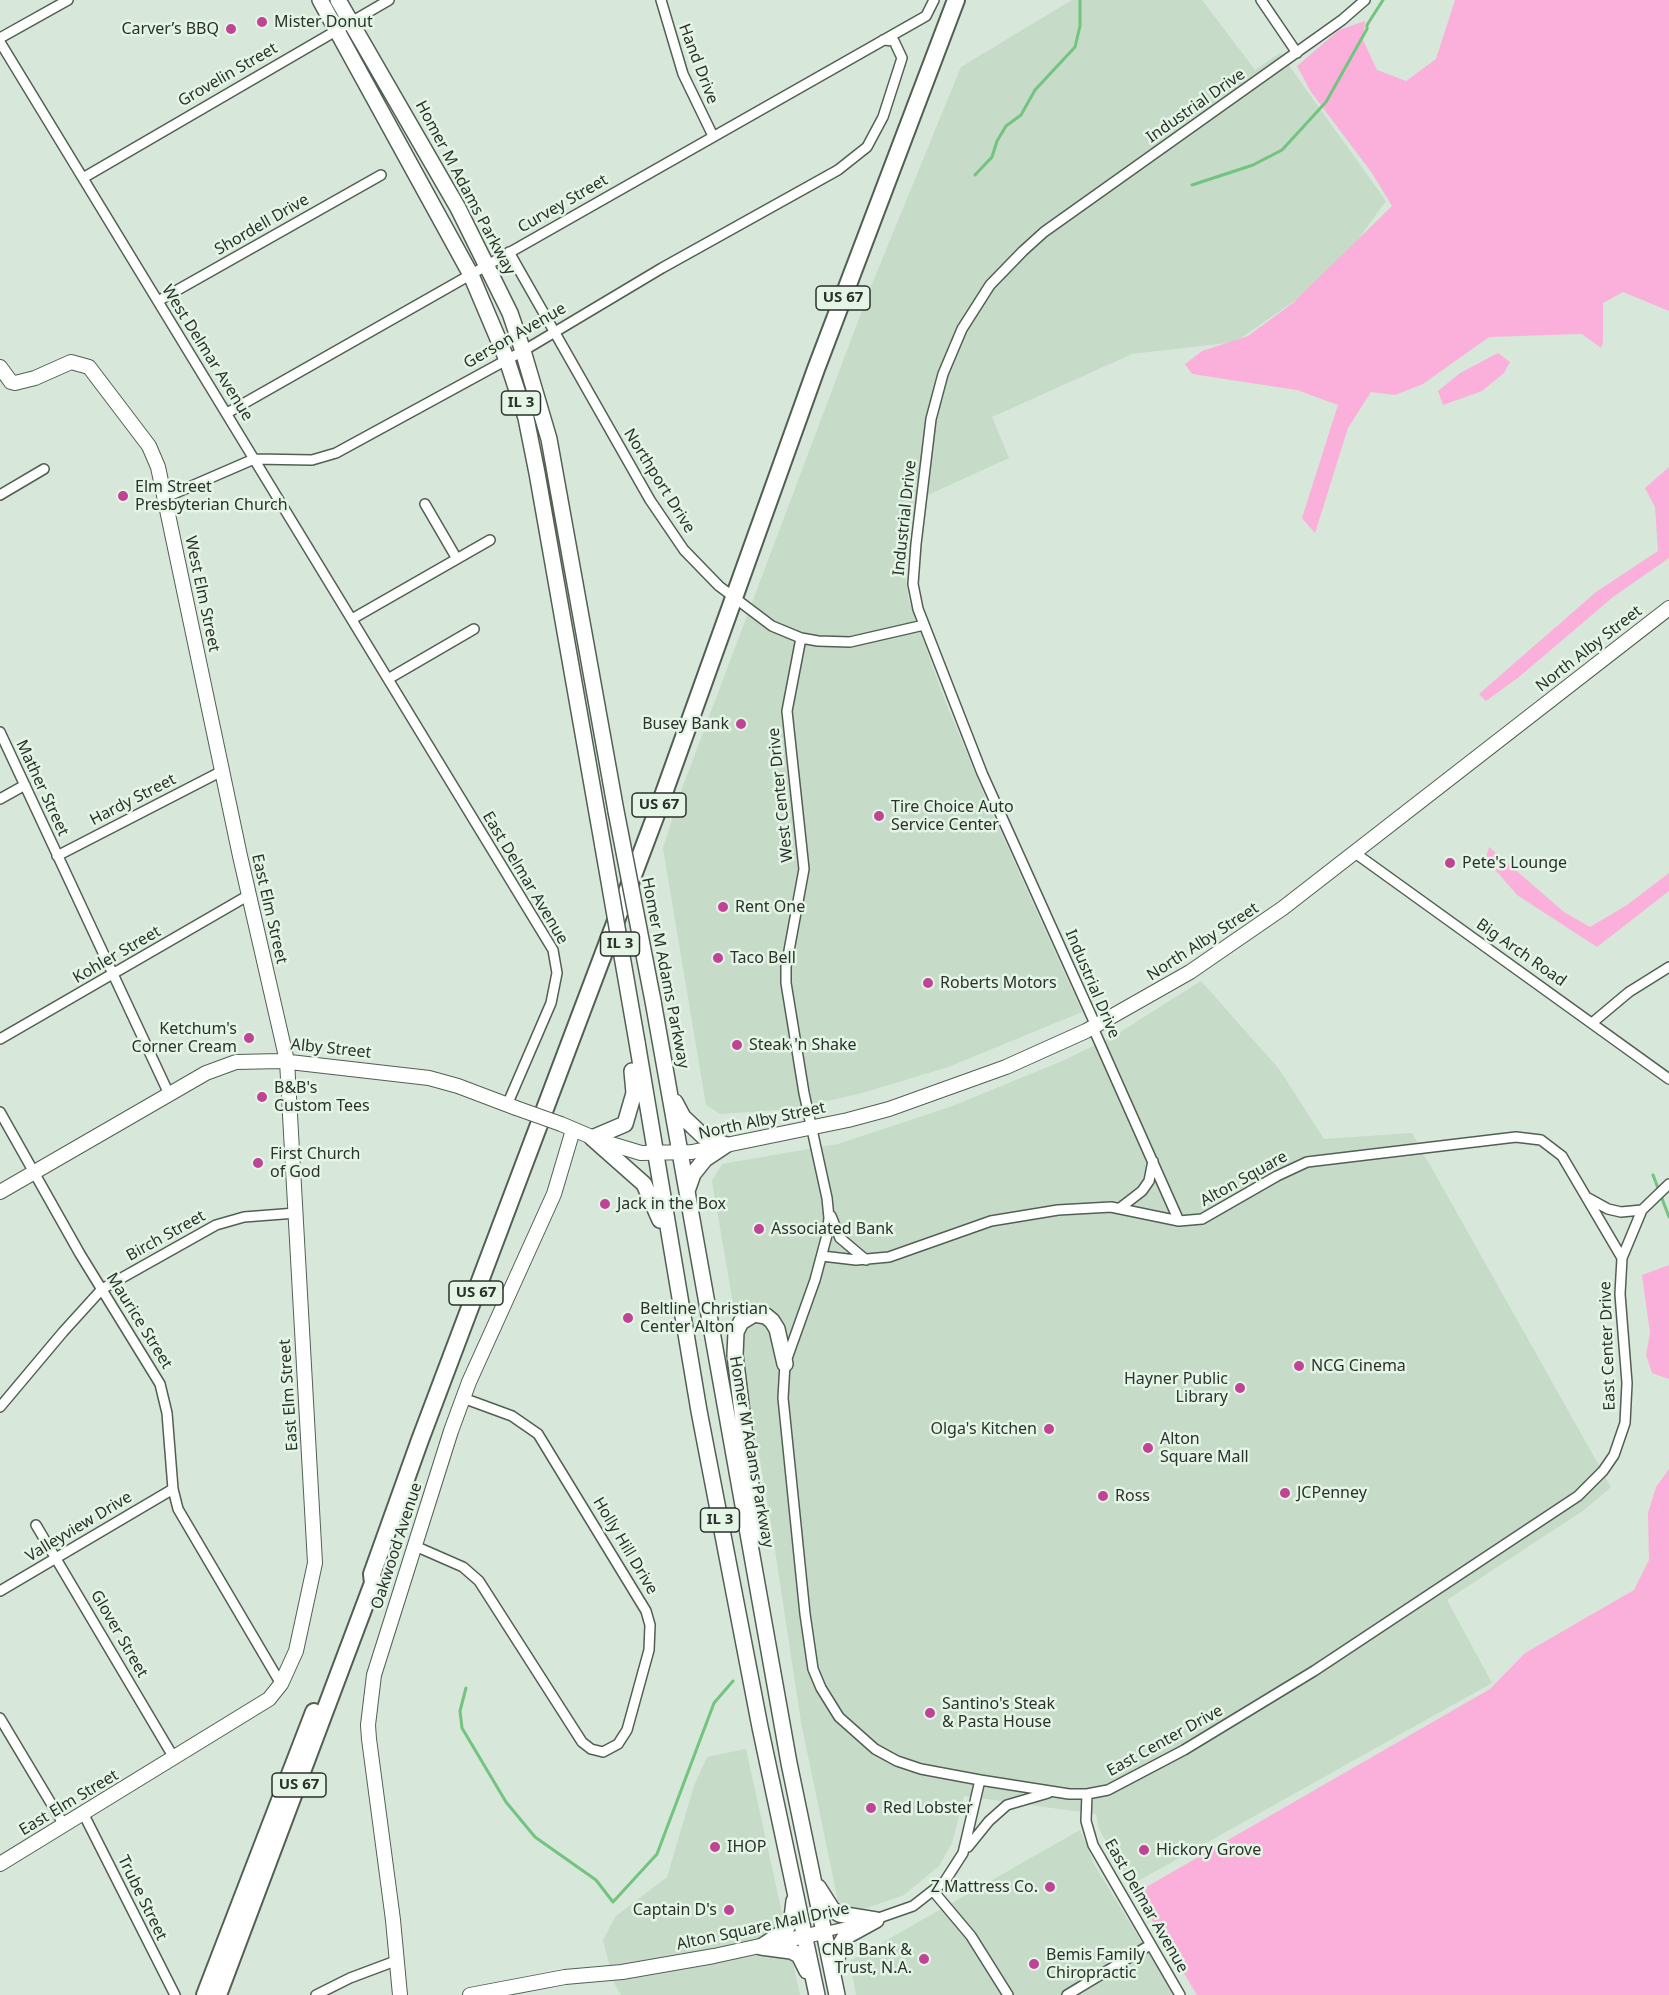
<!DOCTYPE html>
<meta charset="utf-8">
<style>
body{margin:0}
canvas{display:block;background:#d7e7d9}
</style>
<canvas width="1669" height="1995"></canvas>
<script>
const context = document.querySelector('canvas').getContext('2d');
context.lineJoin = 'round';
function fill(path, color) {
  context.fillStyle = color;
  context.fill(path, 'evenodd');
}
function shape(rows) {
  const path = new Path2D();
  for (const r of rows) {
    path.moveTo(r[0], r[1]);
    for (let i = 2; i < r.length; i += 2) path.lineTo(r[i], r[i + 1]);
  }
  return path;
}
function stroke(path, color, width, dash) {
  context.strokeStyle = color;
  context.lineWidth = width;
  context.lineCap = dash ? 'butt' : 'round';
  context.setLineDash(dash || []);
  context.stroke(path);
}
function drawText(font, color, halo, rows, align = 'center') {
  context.font = font + ' "Noto Sans",sans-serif';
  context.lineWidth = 5;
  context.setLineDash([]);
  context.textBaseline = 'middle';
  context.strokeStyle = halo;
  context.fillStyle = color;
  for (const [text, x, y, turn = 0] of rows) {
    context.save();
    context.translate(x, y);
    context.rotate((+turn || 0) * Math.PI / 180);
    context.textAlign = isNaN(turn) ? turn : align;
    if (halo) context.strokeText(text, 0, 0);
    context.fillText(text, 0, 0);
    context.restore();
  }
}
fill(shape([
 [1072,0,1202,0,1255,70,1280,53,1386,201,1332,275,1235,342,1132,354,992,417,1009,458,930,494,910,520,905,575,909,601,944,698,985,797,1082,1012,948,1067,862,1093,792,1109,720,1114,706,1105,663,848,683,786,872,284,961,67],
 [1201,981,1279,1069,1324,1139,1412,1133,1611,1487,1584,1510,1447,1600,1492,1683,1131,1885,1099,1829,1096,1814,964,1796,952,1843,939,1866,904,1895,858,1911,838,1901,801,1722,772,1530,712,1181,722,1164,838,1144,950,1107,1060,1062,1114,1036],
 [746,1749,800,1995,621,1995,614,1983,603,1940,616,1916,667,1877,694,1786,707,1757],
 [1080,1830,1095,1866,1174,1995,856,1995,850,1961]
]), '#c6dbc8');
fill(shape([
 [1455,0,1669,0,1669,311,1623,292,1603,303,1603,342,1601,348,1582,334,1489,337,1423,384,1395,395,1371,392,1348,428,1315,533,1302,518,1338,405,1297,390,1192,374,1185,364,1202,351,1248,336,1293,303,1392,206,1372,173,1311,92,1297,66,1339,30,1365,21,1363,40,1377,70,1406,81,1436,59],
 [1498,353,1510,362,1504,373,1482,391,1443,405,1438,391,1460,373],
 [1669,467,1669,558,1613,597,1519,677,1486,701,1479,694,1596,592,1658,551,1655,507,1645,488],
 [1489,847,1564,912,1590,927,1627,905,1669,873,1669,891,1597,947,1517,895,1486,859],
 [1669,1265,1669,1379,1652,1373,1646,1355,1650,1333,1642,1275],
 [1669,1469,1669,1995,1197,1995,1136,1893,1490,1689,1525,1653,1634,1590,1649,1560,1648,1513,1656,1487]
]), '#fbb0db');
stroke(shape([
 [975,175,992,157,997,141,1006,126,1021,115,1035,90,1075,47,1080,26,1080,0],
 [1192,185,1253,165,1282,150,1326,102,1367,29,1367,25,1383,0],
 [1653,1175,1669,1217],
 [466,1688,460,1711,462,1728,506,1802,535,1837,596,1880,613,1902,657,1854,714,1703,733,1681]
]), '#72c47f', 3);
const street = shape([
 [661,0,683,74,713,136],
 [1261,0,1297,53],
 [0,38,68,0],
 [0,42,553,950,557,973,551,1003,507,1105],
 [83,178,389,0],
 [509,252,650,500,684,550,719,586,772,626,801,638,818,641,850,642,924,625],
 [158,301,381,175],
 [227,413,926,16,934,0],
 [0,495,44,469],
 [164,498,254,459,312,460,336,453,523,351,662,268,838,170,867,147,883,117,902,58,894,41,883,40],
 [425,504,457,559],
 [352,619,490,540],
 [801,638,787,711,804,869,786,967,786,983,804,1093,827,1198,829,1218,827,1235,815,1280,785,1364,783,1398,805,1614,813,1669,821,1688,839,1717,875,1749,897,1761,921,1769,980,1780,1069,1794,1087,1794,1108,1790,1184,1750,1314,1671,1578,1496,1603,1471,1614,1455,1625,1423,1627,1383,1620,1294,1622,1258,1642,1210,1669,1184],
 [388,679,474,629],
 [0,732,169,1094],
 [0,799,25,785],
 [1355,853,1669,1079],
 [57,856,222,771],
 [1592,1023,1629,992,1669,967],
 [0,1039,249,895],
 [0,1112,80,1254,160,1384,167,1413,173,1489,178,1509,281,1684],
 [1588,1198,1608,1209,1621,1212,1642,1210],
 [1120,1208,1142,1191,1149,1181,1153,1161],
 [831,1216,840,1238,866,1260],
 [1179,1221,1094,1030,1096,1026,982,773,918,609,913,584,916,544,931,419,943,374,962,329,990,285,1023,251,1044,232,1342,20,1365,0],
 [822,1256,856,1260,889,1257,991,1221,1058,1210,1111,1207,1179,1221,1202,1219,1277,1176,1307,1162,1516,1137,1541,1140,1562,1156,1622,1258],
 [0,1407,63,1332,102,1289,216,1225,244,1217,296,1213],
 [36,1525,174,1758],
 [415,1546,463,1567,479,1581,582,1742,591,1749,603,1752,618,1744,627,1730,649,1650,650,1625,646,1611,538,1434,512,1416,463,1398],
 [0,1591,173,1489],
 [0,1718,64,1825],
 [1087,1794,1086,1821,1093,1845,1180,1995],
 [83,1813,175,1995],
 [968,1847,989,1821,1007,1805,1048,1793],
 [934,1892,971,1936,1008,1995],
 [873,1920,913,1906,945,1881,963,1853,980,1780],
 [824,1932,859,1924],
 [316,1995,350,1978,398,1960],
 [1067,1995,1150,1945]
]);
const secondary = shape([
 [0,367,11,382,15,383,35,378,71,362,89,367,149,446,158,467,240,856,287,1061,315,1563,296,1651,281,1684,269,1699,0,1864],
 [561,1124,601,1141,641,1153,692,1152,848,1120,889,1109,1006,1067,1086,1031,1190,972,1283,908,1669,608],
 [0,1192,206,1073,236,1062,281,1061,429,1078,458,1086,516,1108],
 [400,1995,393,1920,369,1739,368,1725,374,1675,451,1431,469,1382,554,1194,573,1130],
 [470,1995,565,1977,622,1972,714,1956,824,1932]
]);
const primary = shape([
 [320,0,471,275,507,360,526,418,537,473,603,847],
 [338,0,458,208,510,313,523,351,549,439,616,811],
 [653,1001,789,1763,837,1995],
 [637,1042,699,1411,760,1727,817,1995],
 [675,1102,683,1117,703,1136,726,1145],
 [592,1138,625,1124,634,1093,632,1071],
 [592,1138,644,1184,660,1220],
 [687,1191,693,1174,705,1159,726,1145],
 [757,1534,735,1355,736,1332,741,1322,754,1314,766,1316,772,1321,777,1329,785,1364],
 [818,1887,832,1909,839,1914,876,1920],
 [761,1947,785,1931,792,1918,794,1901],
 [761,1947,791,1951,799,1955,807,1971],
 [835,1968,840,1945,845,1937,876,1920]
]);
const highway = shape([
 [205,1995,314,1712],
 [218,1995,373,1583,372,1574,420,1440,660,804,816,369,956,0]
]);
stroke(street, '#526054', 12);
stroke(secondary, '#526054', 16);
stroke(primary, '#526054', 18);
stroke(highway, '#526054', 20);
stroke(street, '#fff', 9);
stroke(secondary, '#fff', 14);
stroke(primary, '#fff', 15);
stroke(highway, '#fff', 16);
const secondaryBridge = shape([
 [516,1108,561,1124]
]);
const primaryBridge = shape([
 [616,811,653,1001],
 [603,847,637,1042]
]);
stroke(secondaryBridge, '#526054', 16, []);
stroke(primaryBridge, '#526054', 18, []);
stroke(secondaryBridge, '#fff', 14);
stroke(primaryBridge, '#fff', 15);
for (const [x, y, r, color] of [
 [262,22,6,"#c04495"],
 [231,29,6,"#c04495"],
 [123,496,6,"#c04495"],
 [741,724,6,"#c04495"],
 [879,816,6,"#c04495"],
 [1450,863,6,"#c04495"],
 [723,907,6,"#c04495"],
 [718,958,6,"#c04495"],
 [928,983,6,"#c04495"],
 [249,1038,6,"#c04495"],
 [737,1045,6,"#c04495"],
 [262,1097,6,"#c04495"],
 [258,1163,6,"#c04495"],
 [605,1204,6,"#c04495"],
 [759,1229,6,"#c04495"],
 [628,1318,6,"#c04495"],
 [1299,1366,6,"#c04495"],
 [1240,1388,6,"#c04495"],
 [1049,1429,6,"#c04495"],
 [1148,1448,6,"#c04495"],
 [1285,1493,6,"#c04495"],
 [1103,1496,6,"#c04495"],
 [930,1713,6,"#c04495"],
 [871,1808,6,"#c04495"],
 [715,1847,6,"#c04495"],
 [1144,1850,6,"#c04495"],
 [1050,1887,6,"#c04495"],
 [729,1910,6,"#c04495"],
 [924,1959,6,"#c04495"],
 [1034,1964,6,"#c04495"]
]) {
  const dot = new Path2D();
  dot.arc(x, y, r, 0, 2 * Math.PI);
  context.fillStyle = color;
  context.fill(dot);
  stroke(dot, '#e4f5e6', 2);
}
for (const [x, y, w] of [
 [843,298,54],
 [521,403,39],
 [659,805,54],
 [620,944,39],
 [476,1293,54],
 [720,1520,39],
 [299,1785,54]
]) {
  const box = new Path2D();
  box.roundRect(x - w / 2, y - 12, w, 24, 4.5);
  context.fillStyle = '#e4f5e6';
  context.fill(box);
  stroke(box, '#2b312c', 1.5);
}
drawText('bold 15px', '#2b312c', null, [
 ["US 67",843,298],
 ["IL 3",521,403],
 ["US 67",659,805],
 ["IL 3",620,944],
 ["US 67",476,1293],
 ["IL 3",720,1520],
 ["US 67",299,1785]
]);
drawText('16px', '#2b312c', '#e4f5e6', [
 ["Mister Donut",274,22],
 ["Carver’s BBQ",219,29,"right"],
 ["Elm Street",135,487],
 ["Presbyterian Church",135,505],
 ["Busey Bank",729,724,"right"],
 ["Tire Choice Auto",891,807],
 ["Service Center",891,825],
 ["Pete's Lounge",1462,863],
 ["Rent One",735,907],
 ["Taco Bell",730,958],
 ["Roberts Motors",940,983],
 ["Ketchum's",237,1029,"right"],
 ["Corner Cream",237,1047,"right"],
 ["Steak 'n Shake",749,1045],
 ["B&B's",274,1088],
 ["Custom Tees",274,1106],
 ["First Church",270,1154],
 ["of God",270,1172],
 ["Jack in the Box",617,1204],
 ["Associated Bank",771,1229],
 ["Beltline Christian",640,1309],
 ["Center Alton",640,1327],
 ["NCG Cinema",1311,1366],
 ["Hayner Public",1228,1379,"right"],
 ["Library",1228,1397,"right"],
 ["Olga's Kitchen",1037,1429,"right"],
 ["Alton",1160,1439],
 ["Square Mall",1160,1457],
 ["JCPenney",1297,1493],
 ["Ross",1115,1496],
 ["Santino's Steak",942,1704],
 ["& Pasta House",942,1722],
 ["Red Lobster",883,1808],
 ["IHOP",727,1847],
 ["Hickory Grove",1156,1850],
 ["Z Mattress Co.",1038,1887,"right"],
 ["Captain D's",717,1910,"right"],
 ["CNB Bank &",912,1950,"right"],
 ["Trust, N.A.",912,1968,"right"],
 ["Bemis Family",1046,1955],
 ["Chiropractic",1046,1973]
], 'left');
drawText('16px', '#2b312c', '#e4f5e6', [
 ["Hand Drive",698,64,69],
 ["Grovelin Street",228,75,-30],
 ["Industrial Drive",1196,106,-35],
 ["Homer M Adams Parkway",465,188,62],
 ["Curvey Street",563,204,-30],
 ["Shordell Drive",262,225,-30],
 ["Gerson Avenue",515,336,-30],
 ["West Delmar Avenue",207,353,58],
 ["Northport Drive",659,481,58],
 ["Industrial Drive",905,518,-84],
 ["West Elm Street",202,594,78],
 ["North Alby Street",1589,649,-38],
 ["Mather Street",42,788,65],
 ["West Center Drive",781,795,-96],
 ["Hardy Street",133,800,-27],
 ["East Delmar Avenue",525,878,59],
 ["East Elm Street",269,909,77],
 ["North Alby Street",1203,942,-33],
 ["Big Arch Road",1521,953,35],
 ["Kohler Street",117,955,-30],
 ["Homer M Adams Parkway",665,973,79],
 ["Industrial Drive",1092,984,67],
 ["Alby Street",331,1049,6],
 ["North Alby Street",762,1121,-12],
 ["Alton Square",1244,1179,-29],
 ["Birch Street",166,1236,-29],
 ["Maurice Street",139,1321,58],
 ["East Center Drive",1608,1346,-92],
 ["East Elm Street",289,1395,-94],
 ["Homer M Adams Parkway",751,1452,80],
 ["Valleyview Drive",79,1527,-31],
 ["Oakwood Avenue",397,1546,-72],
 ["Holly Hill Drive",625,1546,59],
 ["Glover Street",119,1634,60],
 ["East Center Drive",1165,1741,-29],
 ["East Elm Street",69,1803,-31],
 ["Trube Street",142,1898,64],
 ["East Delmar Avenue",1146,1906,60],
 ["Alton Square Mall Drive",763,1927,-12]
]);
</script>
